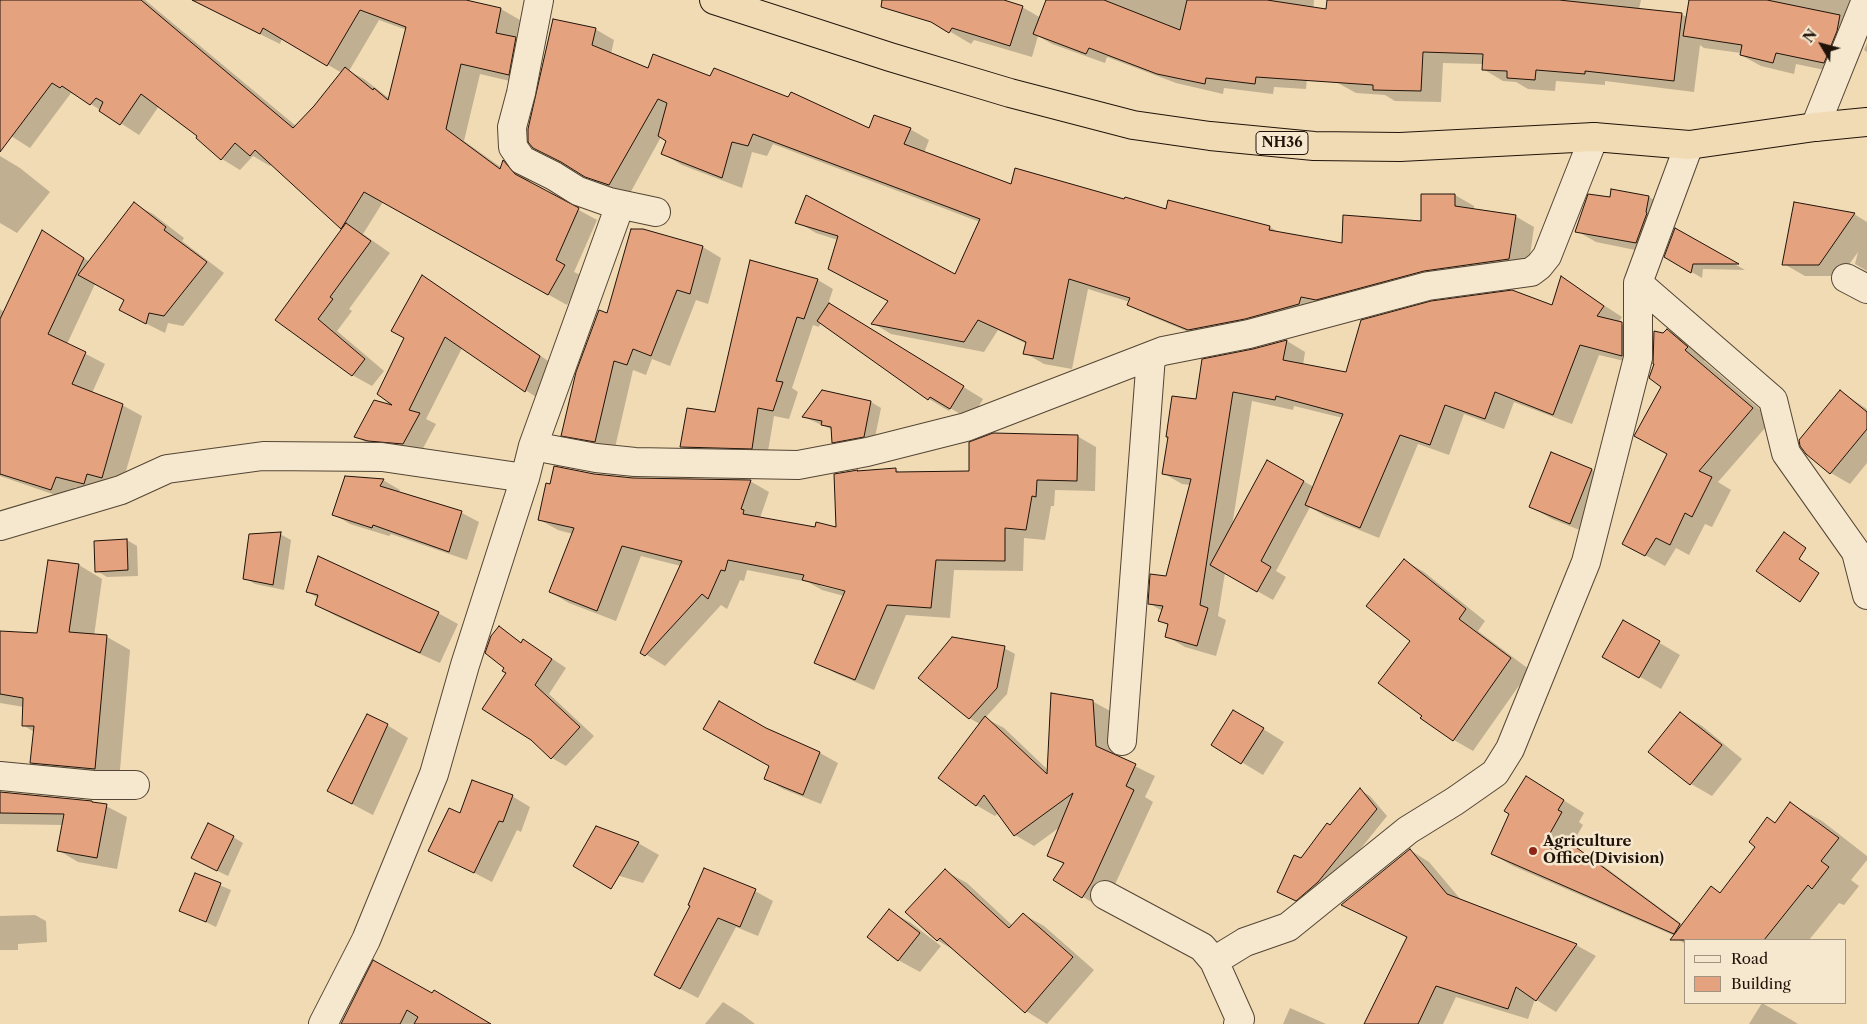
<!DOCTYPE html>
<style>
body{margin:0}
#map{position:relative;width:1867px;height:1024px;overflow:hidden;background:#f1dbb4;font-family:"Libre Caslon Text",serif}
canvas{display:block}
.legend{position:absolute;left:1684px;top:939px;width:162px;height:65px;box-sizing:border-box;background:#f6e8ce;border:1px solid #a09380;margin:0;padding:6px 9px;list-style:none;font-size:15px;color:#20130a}
.legend li{display:flex;align-items:center;gap:10px;height:25px}
.legend b{width:25px;border:1px solid #a09380}
.north{position:absolute;left:1797px;top:20px;width:50px;height:50px;-webkit-text-stroke:4px #f6e8ce;paint-order:stroke;rotate:307deg;font-size:14px;font-weight:700;line-height:20px;text-align:center;color:#20130a}
.north::after{content:'';display:block;margin:auto;width:18px;height:22px;background:#20130a;clip-path:polygon(50% 0,100% 100%,50% 72%,0 100%)}
</style>
<div id="map">
<canvas width="1867" height="1024"></canvas>
<ul class="legend">
<li><b style="height:6px;background:#f6e8ce"></b>Road</li>
<li><b style="height:14px;background:#e5a27e"></b>Building</li>
</ul>
<div class="north">N</div>
</div>
<script>
const context = document.querySelector('canvas').getContext('2d');
context.lineJoin = 'round';
function fill(path, color) {
  context.fillStyle = color;
  context.fill(path, 'evenodd');
}
function shape(rows) {
  const path = new Path2D();
  for (const r of rows) {
    path.moveTo(r[0], r[1]);
    for (let i = 2; i < r.length; i += 2) path.lineTo(r[i], r[i + 1]);
  }
  return path;
}
function stroke(path, color, width, dash) {
  context.strokeStyle = color;
  context.lineWidth = width;
  context.lineCap = dash ? 'butt' : 'round';
  context.setLineDash(dash || []);
  context.stroke(path);
}
function drawText(font, color, halo, rows, align = 'center') {
  context.font = font + ' "Libre Caslon Text",serif';
  context.lineWidth = 5;
  context.setLineDash([]);
  context.textBaseline = 'middle';
  context.strokeStyle = halo;
  context.fillStyle = color;
  for (const [text, x, y, turn = 0] of rows) {
    context.save();
    context.translate(x, y);
    context.rotate((+turn || 0) * Math.PI / 180);
    context.textAlign = isNaN(turn) ? turn : align;
    if (halo) context.strokeText(text, 0, 0);
    context.fillText(text, 0, 0);
    context.restore();
  }
}
fill(shape([
 [0,0,145,0,296,126,315,107,342,73,282,38,280,44,191,0,449,0,466,1,501,9,520,20,516,39,534,49,527,85,480,74,464,141,502,168,504,162,522,173,533,185,597,220,574,272,583,276,567,305,383,202,363,234,390,253,349,309,352,311,337,331,384,371,372,386,352,375,276,319,343,229,272,164,270,166,253,156,240,170,222,159,199,136,159,106,139,135,80,97,71,93,30,148,0,129],
 [379,20,407,30,390,99,364,79,349,71],
 [918,0,1000,0,1022,7,1041,18,1047,0,1314,0,1306,89,1274,87,1273,94,1224,88,1223,94,1176,83,1107,57,1105,63,1052,44,1038,36,1032,57,974,40,971,44,912,9],
 [1347,0,1641,0,1639,9,1681,14,1687,17,1690,0,1867,0,1844,74,1796,64,1794,74,1761,66,1741,55,1741,53,1704,48,1700,45,1694,92,1605,81,1605,85,1556,81,1555,91,1528,89,1516,82,1503,81,1483,69,1483,64,1443,63,1441,102,1395,101,1385,95,1356,93,1336,82],
 [595,29,614,40,611,54,648,70,711,78,869,129,910,129,929,140,924,153,1011,186,1167,211,1169,202,1270,227,1282,234,1343,245,1422,222,1455,195,1474,206,1474,210,1515,216,1534,227,1528,270,1208,340,1148,315,1129,304,1130,302,1088,289,1072,369,1044,364,1025,353,1027,344,998,330,984,352,891,334,873,323,889,301,838,240,816,233,797,222,956,276,980,222,773,144,767,156,752,152,742,188,682,165,663,154,668,141,661,137,629,195,605,187,533,147],
 [1867,43,1867,52,1864,50],
 [0,156,20,168,50,192,17,233,0,223],
 [1649,197,1668,208,1655,254,1596,242,1577,231,1611,199],
 [134,204,153,214,184,238,182,241,224,273,183,326,168,323,165,333,139,320,126,300,95,284,67,344,105,364,92,393,122,405,142,416,121,488,103,494,75,487,70,500,0,476,0,309,4,312,43,232,90,262],
 [1795,204,1854,214,1867,222,1867,271,1855,264,1858,252,1841,276,1805,276,1784,264],
 [1676,230,1745,270,1703,269,1702,278,1666,257],
 [642,231,703,247,721,258,708,304,696,300,670,366,652,359,646,375,633,370,614,452,582,446,563,435],
 [751,261,818,280,833,289,828,304,983,399,971,420,950,408,949,411,929,399,821,322,819,327,813,325,792,388,798,392,789,419,774,416,767,457,697,455,682,447,716,413],
 [422,277,440,287,557,367,542,401,462,348,426,419,436,424,420,454,372,446,355,436,397,408,406,338],
 [1562,278,1622,317,1618,323,1641,334,1641,365,1599,355,1572,424,1514,402,1504,429,1464,414,1449,455,1418,444,1379,538,1325,516,1310,507,1276,571,1286,577,1273,600,1225,573,1218,616,1226,620,1216,656,1185,647,1166,636,1169,626,1160,620,1162,611,1149,603,1167,577,1190,485,1182,484,1163,473,1197,401,1253,350,1287,341,1305,352,1303,365,1347,374,1553,307],
 [1252,401,1293,410,1294,406,1343,418,1314,487,1268,462,1232,526],
 [1667,330,1687,341,1706,359,1704,361,1772,420,1718,482,1731,490,1712,527,1705,524,1689,555,1676,548,1665,566,1643,554,1668,454,1663,386,1663,335],
 [1840,391,1867,409,1867,463,1850,484,1831,473],
 [871,402,881,408,874,442,844,448,833,442,833,430,804,417],
 [1077,436,1096,447,1095,491,1055,490,1054,506,1051,506,1045,540,1024,538,1023,571,954,570,950,618,906,615,874,690,835,673,816,662,844,596,822,590,808,582,747,570,744,581,740,580,727,609,721,605,665,666,642,652,681,566,641,556,616,621,569,603,550,592,573,534,558,530,540,520,594,475,633,479,750,481,769,492,760,518,816,528,838,529,895,469,901,473,970,472],
 [815,582,851,591,851,593,821,586],
 [1552,454,1592,470,1613,482,1592,535,1552,519,1531,507],
 [345,477,383,480,400,490,398,493,462,513,479,522,467,560,391,534,389,536,350,524,333,514],
 [280,534,291,540,284,590,255,584,245,578],
 [127,540,137,546,138,576,107,577,97,571],
 [1405,561,1424,572,1485,621,1478,631,1530,670,1473,751,1454,740,1422,717,1423,716,1412,641],
 [79,565,102,579,94,636,107,637,130,650,119,782,55,776,32,763,34,732,23,725,24,707,0,703,0,632,38,634],
 [308,592,438,613,458,624,440,663,336,616,316,605,318,598],
 [1624,622,1680,655,1661,689,1604,656],
 [499,627,522,643,524,641,538,649,566,668,549,694,594,736,566,766,552,758,532,739,507,672],
 [1004,648,1015,654,1007,694,985,718,1004,728,1048,770,1092,701,1112,712,1114,756,1155,776,1145,797,1153,802,1111,893,1102,908,1083,897,1065,865,1049,855,1060,827,1034,846,1015,835,998,813,995,816,976,805,980,724,969,718],
 [1681,714,1702,726,1742,759,1712,796,1691,784],
 [1255,724,1284,742,1263,775,1213,745],
 [387,725,408,738,373,815,350,803],
 [767,730,820,753,838,763,821,804,783,789,765,778,770,766],
 [1360,790,1370,796,1387,816,1329,888,1307,906,1289,897,1301,860],
 [1547,790,1584,813,1579,822,1583,825,1571,846,1594,859,1683,925,1712,888,1721,893,1791,804,1822,821,1867,856,1867,860,1851,880,1859,886,1844,905,1839,903,1809,940,1686,940,1686,945,1675,936,1513,866,1492,854],
 [0,792,92,802,106,806,127,817,117,869,78,862,58,850,63,825,0,824],
 [512,796,530,807,521,832,517,830,492,882,430,850,460,814],
 [233,837,243,843,228,876,203,864],
 [638,843,659,855,643,883,600,870],
 [1410,850,1429,862,1462,901,1576,945,1596,956,1556,1012,1535,999,1528,1019,1456,997,1443,1024,1412,1024,1408,938,1343,904],
 [945,871,967,883,1013,926,1023,914,1044,926,1094,970,1047,1024,1026,1011,957,952,937,940],
 [196,875,231,890,216,927,181,910],
 [755,891,773,901,758,936,736,927,698,998,673,985,692,906],
 [890,911,911,923,941,946,920,972,898,960],
 [35,915,46,921,47,942,18,944,18,950,0,950,0,916],
 [433,995,487,1024,347,1024],
 [723,1002,742,1014,755,1024,705,1024],
 [1762,1003,1790,1019,1798,1024,1749,1024],
 [1290,1008,1326,1024,1283,1024]
]), '#0003');
const building = shape([
 [0,0,141,0,293,128,314,106,345,67,373,90,374,88,388,100,406,27,360,10,327,66,263,28,260,34,192,0,466,0,501,8,496,33,516,37,509,75,461,64,446,129,500,169,503,160,515,174,579,208,556,260,565,265,548,295,364,192,341,229,255,150,250,156,235,143,221,160,196,138,197,136,141,94,120,125,99,111,103,102,96,98,90,105,62,86,60,88,52,83,0,152,0,0],
 [882,0,1004,0,1023,6,1010,46,952,28,949,33,931,22,881,7,882,0],
 [1046,0,1104,0,1180,30,1187,0,1267,0,1326,9,1327,0,1559,0,1682,13,1674,81,1585,71,1585,74,1536,70,1535,80,1507,78,1507,71,1482,70,1483,54,1423,52,1421,91,1373,90,1373,85,1256,77,1255,84,1206,78,1205,84,1157,74,1089,48,1086,54,1033,34,1046,0],
 [1689,0,1767,0,1840,15,1837,31,1824,63,1776,53,1773,63,1740,55,1742,45,1683,36,1689,0],
 [553,19,596,28,592,45,648,68,653,54,710,76,714,68,788,97,791,92,869,128,874,115,911,128,904,144,1011,184,1015,168,1124,199,1125,197,1166,209,1168,200,1270,226,1269,230,1342,243,1343,215,1421,221,1421,194,1455,194,1455,206,1516,215,1509,259,1424,271,1316,300,1301,297,1299,304,1245,319,1188,330,1127,305,1130,298,1069,279,1053,359,1023,354,1026,342,978,320,964,342,871,324,888,301,828,269,838,236,795,223,806,195,955,274,980,219,753,134,748,146,732,142,722,178,661,154,666,141,658,136,667,103,658,99,609,185,585,177,561,162,533,148,528,142,528,129,553,19],
 [1611,189,1649,196,1646,212,1647,213,1636,243,1575,232,1588,194,1610,197,1611,189],
 [134,202,166,227,164,230,207,262,164,316,149,313,146,324,119,310,124,300,78,275,134,202],
 [1794,202,1855,213,1819,265,1782,265,1794,202],
 [346,223,371,241,330,297,333,299,318,319,365,359,352,376,275,320,346,223],
 [1675,228,1739,264,1693,264,1691,273,1664,257,1675,228],
 [631,229,643,229,703,246,690,294,677,290,651,356,633,349,627,365,614,361,595,442,561,436,576,372,599,310,607,313,631,229],
 [42,230,84,258,48,334,86,352,72,384,123,404,102,478,87,474,84,484,56,477,51,490,0,474,0,319,42,230],
 [750,260,818,279,804,319,797,317,776,381,783,382,773,411,758,408,752,449,680,447,687,408,715,412,750,260],
 [422,275,540,356,525,392,445,337,409,410,420,413,403,444,368,441,354,437,374,400,392,405,377,394,404,338,391,331,422,275],
 [1561,276,1604,306,1597,316,1622,322,1622,356,1580,345,1553,415,1495,392,1485,419,1445,405,1430,445,1400,435,1360,528,1305,505,1343,414,1276,396,1275,400,1233,392,1200,605,1208,608,1197,646,1165,637,1168,624,1158,621,1163,606,1148,604,1150,574,1166,576,1191,479,1162,474,1168,437,1166,437,1172,396,1196,399,1202,359,1253,349,1287,340,1283,360,1346,372,1361,320,1431,301,1512,290,1552,305,1561,276],
 [829,303,964,386,950,409,930,397,928,400,817,321,829,303],
 [1667,329,1688,347,1685,350,1753,408,1699,471,1712,477,1692,517,1685,513,1670,545,1656,538,1645,556,1622,544,1667,454,1634,436,1661,387,1649,378,1654,364,1653,364,1654,331,1663,333,1667,329],
 [822,390,871,401,864,437,832,443,831,427,821,425,822,421,802,417,822,390],
 [1840,390,1867,412,1867,429,1830,474,1806,454,1800,446,1799,440,1840,390],
 [993,433,1078,435,1077,481,1037,480,1036,497,1032,496,1026,530,1005,528,1005,561,936,560,931,608,887,605,855,680,814,663,845,591,802,580,804,575,728,560,725,571,721,570,708,599,702,594,645,656,640,653,682,561,622,546,597,611,549,592,574,528,538,520,546,483,550,484,554,466,594,474,633,478,751,480,741,509,744,510,743,514,815,527,816,522,836,527,834,474,858,470,857,471,896,468,896,472,969,471,969,442,993,433],
 [1551,452,1592,469,1570,524,1529,507,1551,452],
 [1267,460,1304,481,1261,561,1271,567,1257,592,1210,565,1267,460],
 [345,476,384,479,380,486,462,511,449,552,373,525,372,528,332,515,345,476],
 [281,532,273,585,243,579,249,534,281,532],
 [1784,532,1806,548,1799,559,1819,573,1800,602,1756,571,1784,532],
 [127,539,128,570,95,572,94,541,127,539],
 [318,556,439,612,420,653,315,605,318,595,306,592,318,556],
 [1404,559,1466,609,1459,619,1511,658,1453,741,1420,718,1422,716,1378,683,1410,641,1366,606,1404,559],
 [48,560,79,564,69,632,107,635,95,769,30,763,34,726,22,726,23,698,0,694,0,631,37,633,48,560],
 [1623,620,1660,641,1639,678,1602,657,1623,620],
 [499,626,521,643,523,639,552,659,535,685,580,727,551,759,531,740,482,709,506,673,502,671,504,668,485,653,491,636,499,626],
 [952,637,1005,646,997,688,969,719,918,678,952,637],
 [1051,693,1093,700,1096,746,1136,764,1126,786,1134,790,1092,882,1082,898,1053,880,1064,863,1047,856,1073,793,1014,836,984,795,976,806,938,778,985,716,1047,774,1051,693],
 [719,701,766,728,820,752,803,795,764,779,769,766,703,729,719,701],
 [1233,710,1264,728,1241,764,1211,745,1233,710],
 [1680,712,1722,745,1690,785,1648,752,1680,712],
 [367,714,388,724,352,804,327,791,367,714],
 [1526,776,1564,800,1558,810,1562,812,1544,844,1563,857,1573,845,1680,924,1674,934,1491,854,1509,814,1504,811,1526,776],
 [472,780,513,795,503,822,499,821,474,873,428,851,449,808,460,813,472,780],
 [1360,788,1377,809,1318,882,1296,901,1277,892,1294,855,1301,858,1327,823,1330,825,1360,788],
 [0,792,92,801,92,802,107,804,97,858,57,851,64,814,0,813,0,792],
 [1790,802,1839,838,1821,861,1829,867,1812,889,1808,885,1764,940,1670,940,1711,886,1720,893,1755,847,1749,842,1767,817,1775,823,1790,802],
 [208,823,234,836,217,871,191,858,208,823],
 [596,826,639,842,611,889,573,866,596,826],
 [1410,849,1447,894,1577,944,1536,1001,1516,987,1508,1009,1436,986,1418,1024,1364,1024,1407,937,1341,905,1410,849],
 [704,868,756,889,740,927,718,918,680,989,654,975,690,906,688,905,704,868],
 [945,869,1009,928,1023,913,1073,957,1025,1013,940,938,937,941,905,912,945,869],
 [195,873,221,883,206,922,179,911,195,873],
 [889,909,920,933,898,961,867,937,889,909],
 [373,960,432,993,434,990,491,1024,414,1024,418,1017,407,1010,400,1024,341,1024,373,960]
]);
fill(building, '#e5a27e');
stroke(building, '#20130a', 1);
const minor = shape([
 [539,0,521,93,512,127,513,147,522,160,554,176,578,191,609,202,656,212],
 [1815,127,1866,0],
 [1846,278,1867,289],
 [1638,283,1773,400,1786,453,1856,552,1867,595],
 [533,446,596,458,635,462,798,465,867,452,966,427,1163,351,1249,334,1428,286,1531,272,1539,266,1547,256,1594,137],
 [0,526,121,490,167,469,263,456,382,457,525,478],
 [1122,741,1151,356],
 [0,776,94,785,135,785],
 [1105,895,1202,947,1214,961,1245,942,1288,927,1408,830,1455,801,1495,773,1510,749,1586,562,1638,358,1638,283,1689,145],
 [1214,961,1240,1019,1238,1024],
 [323,1024,366,940,434,774,465,665,525,478,533,446,620,205]
]);
const highway = shape([
 [714,0,890,57,1010,93,1133,125,1210,136,1314,146,1400,147,1594,137,1689,145,1815,127,1867,122]
]);
stroke(minor, '#544534', 30);
stroke(highway, '#20130a', 30);
stroke(minor, '#f6e8ce', 28);
stroke(highway, '#f1dbb4', 28);
for (const [x, y, r, color] of [
 [1533,851,5,"#8f2418"]
]) {
  const dot = new Path2D();
  dot.arc(x, y, r, 0, 2 * Math.PI);
  context.fillStyle = color;
  context.fill(dot);
  stroke(dot, '#f6e8ce', 2);
}
for (const [x, y, w] of [
 [1282,143,52]
]) {
  const box = new Path2D();
  box.roundRect(x - w / 2, y - 11.5, w, 23, 4);
  context.fillStyle = '#f6e8ce';
  context.fill(box);
  stroke(box, '#20130a', 1);
}
drawText('bold 14px', '#20130a', null, [
 ["NH36",1282,143]
]);
drawText('bold 15px', '#20130a', '#f6e8ce', [
 ["Agriculture",1543,842],
 ["Office(Division)",1543,859]
], 'left');
</script>
